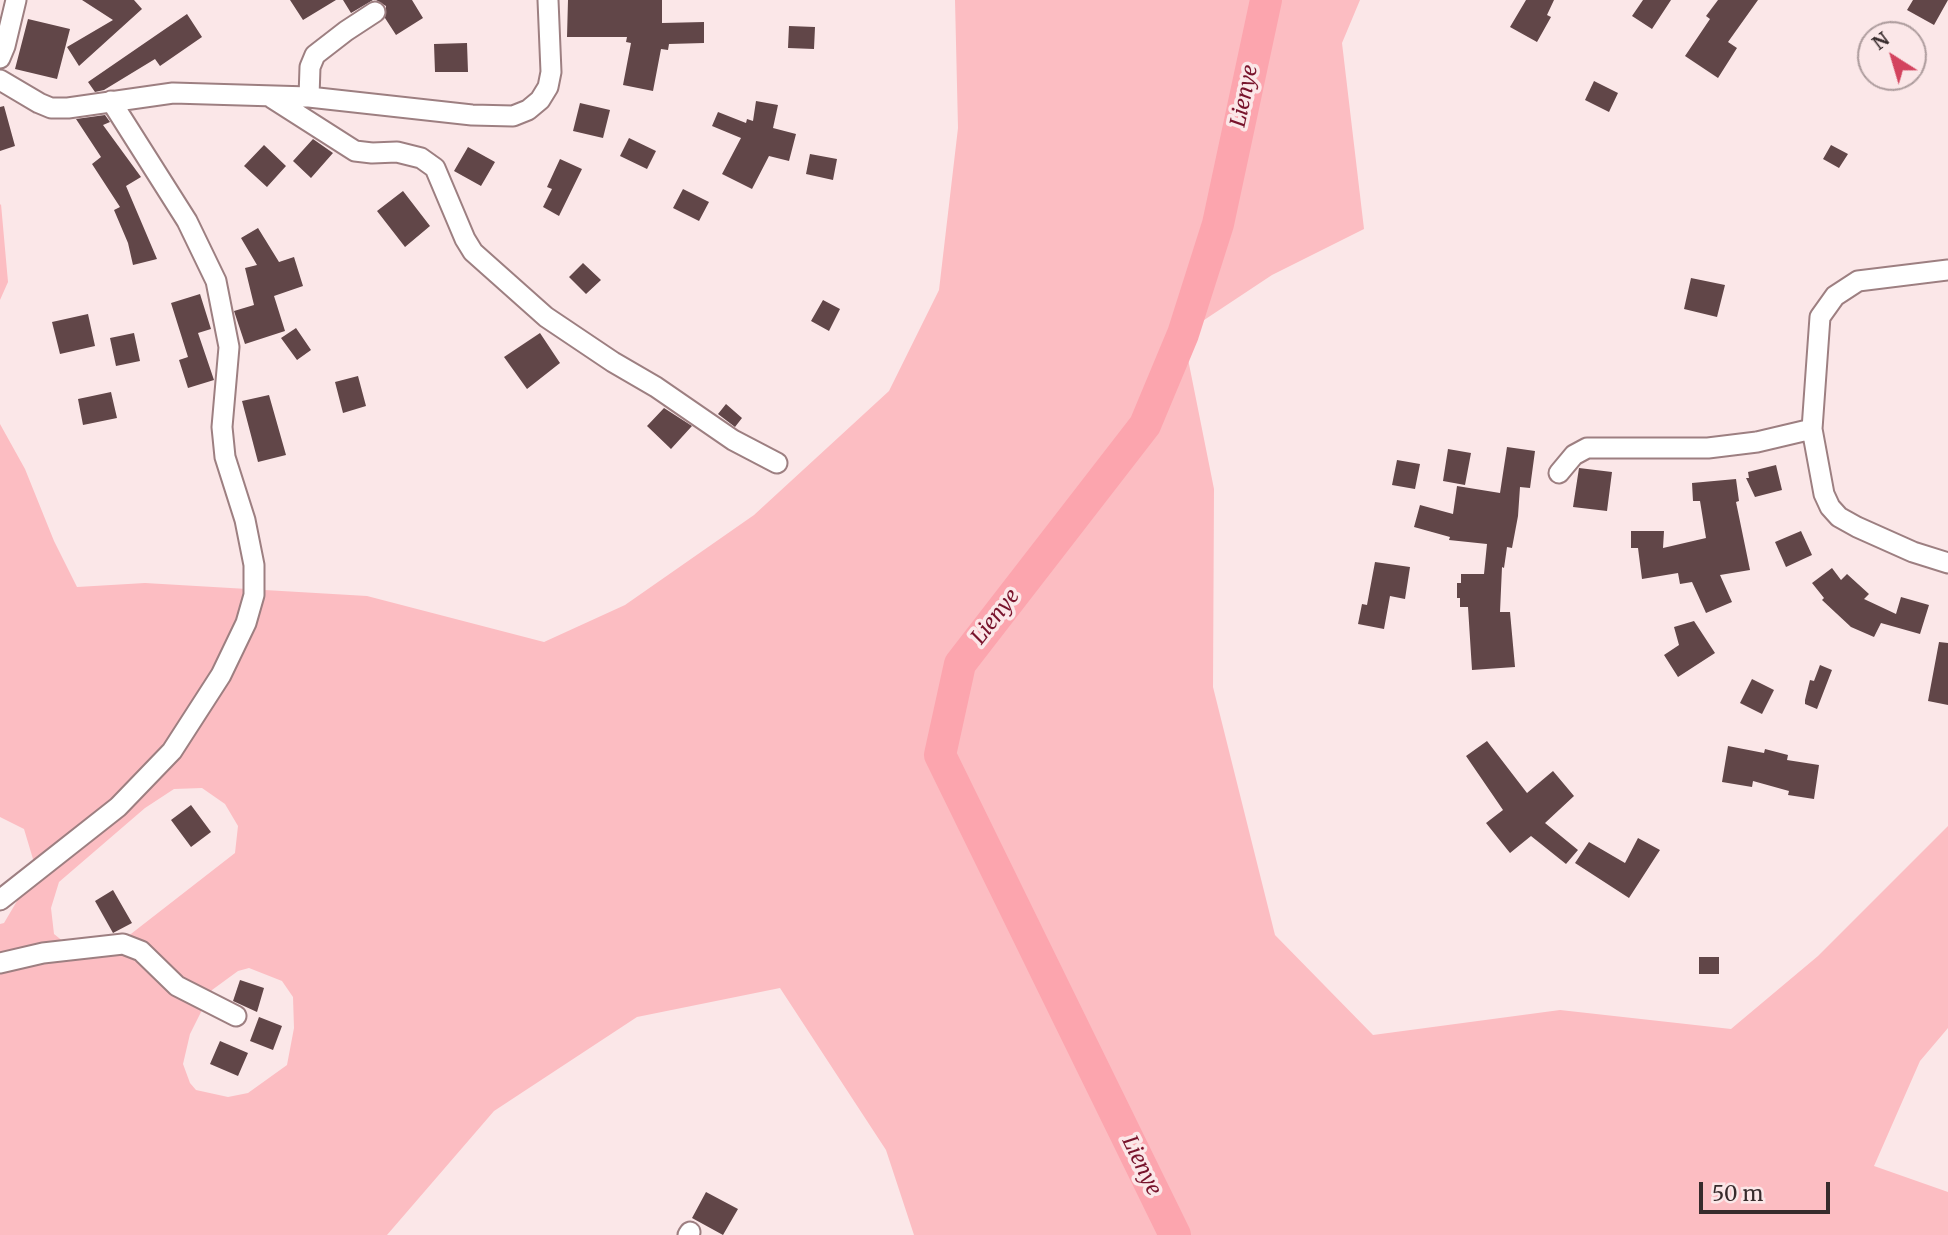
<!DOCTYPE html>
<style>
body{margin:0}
#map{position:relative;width:1948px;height:1235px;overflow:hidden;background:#fbe7e8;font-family:Merriweather,serif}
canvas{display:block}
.north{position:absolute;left:1857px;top:21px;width:70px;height:70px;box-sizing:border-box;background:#fbe7e8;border:2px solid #ad9c9d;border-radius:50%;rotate:323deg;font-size:19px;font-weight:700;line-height:28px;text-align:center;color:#372b2c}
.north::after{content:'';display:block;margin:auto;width:24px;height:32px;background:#d3435e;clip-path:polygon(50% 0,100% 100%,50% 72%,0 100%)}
.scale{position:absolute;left:1699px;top:1182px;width:131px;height:32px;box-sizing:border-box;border:4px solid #372b2c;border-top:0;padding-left:9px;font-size:21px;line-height:24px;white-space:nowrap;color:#372b2c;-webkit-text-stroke:5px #fbe7e8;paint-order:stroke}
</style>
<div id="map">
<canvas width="1948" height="1235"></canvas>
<div class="north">N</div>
<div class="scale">50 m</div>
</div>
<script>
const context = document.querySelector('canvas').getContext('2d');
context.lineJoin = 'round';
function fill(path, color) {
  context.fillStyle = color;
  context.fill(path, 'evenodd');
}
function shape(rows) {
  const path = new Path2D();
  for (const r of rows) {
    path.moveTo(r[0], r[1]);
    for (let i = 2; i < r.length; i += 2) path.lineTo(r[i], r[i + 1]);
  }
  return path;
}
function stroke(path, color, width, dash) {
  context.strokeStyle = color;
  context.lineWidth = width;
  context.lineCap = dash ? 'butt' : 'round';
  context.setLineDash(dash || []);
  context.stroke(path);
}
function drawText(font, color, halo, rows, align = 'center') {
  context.font = font + ' Merriweather,serif';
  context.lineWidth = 7;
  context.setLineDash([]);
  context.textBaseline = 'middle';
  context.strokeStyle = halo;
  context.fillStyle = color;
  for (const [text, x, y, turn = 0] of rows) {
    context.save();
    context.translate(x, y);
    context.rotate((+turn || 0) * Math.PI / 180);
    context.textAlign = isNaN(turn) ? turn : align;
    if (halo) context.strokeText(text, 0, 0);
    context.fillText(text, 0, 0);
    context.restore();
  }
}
fill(shape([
 [955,0,1360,0,1342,43,1364,229,1272,275,1183,334,1214,489,1213,687,1275,935,1373,1035,1560,1010,1731,1029,1818,956,1948,826,1948,1028,1920,1061,1874,1166,1948,1192,1948,1235,914,1235,886,1150,780,988,637,1017,494,1111,387,1235,0,1235,0,924,4,923,36,869,24,829,0,817,0,424,25,469,54,541,77,587,145,583,367,596,544,642,625,605,754,515,889,391,939,290,958,128],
 [202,788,225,804,238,826,235,853,100,958,75,951,54,934,51,908,59,882,145,808,174,789],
 [249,968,282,981,293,997,294,1028,287,1065,248,1093,228,1097,196,1090,190,1083,183,1064,190,1034,212,990,238,971],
 [1,204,8,282,0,300,0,205]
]), '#fcbdc2');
stroke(shape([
 [1175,1235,940,755,960,664,1145,425,1183,334,1218,224,1266,0]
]), '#fca5ae', 32);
fill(shape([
 [82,0,134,0,142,9,79,66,67,47,113,20],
 [290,0,336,0,303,20],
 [343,0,373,0,351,13],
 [376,0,412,0,423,18,396,35,385,18,386,6],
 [568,0,662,0,662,23,704,22,704,43,669,44,668,50,661,49,653,91,623,85,631,43,626,42,627,37,567,37],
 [1526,0,1554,0,1547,15,1551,17,1537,42,1510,27],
 [1643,0,1671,0,1652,29,1632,16],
 [1718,0,1758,0,1728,42,1737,48,1718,78,1685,56,1710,19,1706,16],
 [1913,0,1948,0,1934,25,1907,10],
 [187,14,202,37,160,66,155,59,104,90,95,92,88,82],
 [28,19,70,29,57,79,15,69],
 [789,26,815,27,814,49,788,48],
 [467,43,468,72,435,72,434,44],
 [1594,81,1618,93,1609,112,1585,100],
 [756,101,778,105,773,128,796,134,789,161,769,156,752,189,722,174,741,138,712,126,718,112,746,123,747,119,753,121],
 [580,103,610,110,603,138,573,131],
 [4,106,15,146,0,151,0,107],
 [105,115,110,122,103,125,141,177,126,186,157,259,133,265,128,243,114,210,120,207,92,164,101,157,76,119],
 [629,138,656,151,647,169,620,156],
 [313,139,333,153,311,178,293,161],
 [264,145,286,166,267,187,244,166],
 [1831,145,1848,154,1839,168,1823,159],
 [468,147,495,162,481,186,454,171],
 [810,154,837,159,833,180,806,174],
 [560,159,582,169,559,216,543,207,552,189,547,187],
 [683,189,709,202,699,221,673,208],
 [403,191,430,226,405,247,377,211],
 [258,228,279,262,294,257,303,286,274,296,285,331,245,344,234,311,254,305,245,268,257,265,241,238],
 [583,263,601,280,586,294,569,277],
 [1691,278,1725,285,1717,317,1684,309],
 [200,294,211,329,198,333,214,380,188,388,179,360,188,357,171,303],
 [823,300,840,309,829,331,811,321],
 [88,314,95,346,60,354,52,322],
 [296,328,311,350,297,360,281,338],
 [134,333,140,361,116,366,110,338],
 [540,333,560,363,527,389,504,357],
 [358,376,366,406,343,413,335,382],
 [111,392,117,418,83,425,78,399],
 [269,395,286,455,258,462,242,401],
 [726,404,742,418,735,427,718,414],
 [664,408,692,426,671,449,647,426],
 [1507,447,1535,451,1530,488,1520,487,1518,516,1512,548,1507,547,1504,568,1502,567,1500,612,1510,612,1515,667,1472,670,1468,607,1460,607,1460,598,1457,598,1457,583,1461,583,1461,574,1484,574,1487,544,1449,540,1450,537,1414,527,1420,505,1453,514,1457,486,1500,493],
 [1448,449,1471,453,1465,485,1443,481],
 [1397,460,1420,464,1415,489,1392,485],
 [1776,465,1782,490,1755,497,1746,478,1749,478,1748,472],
 [1579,468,1612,472,1607,511,1573,507],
 [1736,479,1739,501,1736,502,1750,570,1720,575,1732,602,1706,613,1692,582,1680,584,1678,573,1642,579,1638,548,1631,548,1631,531,1664,531,1663,548,1706,538,1700,501,1693,501,1692,483],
 [1801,531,1812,555,1786,567,1775,542],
 [1375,562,1410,567,1405,599,1390,596,1384,629,1358,624,1362,604,1367,605],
 [1832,568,1841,580,1847,574,1869,594,1864,599,1896,614,1901,597,1929,605,1920,634,1881,623,1874,637,1851,627,1822,600,1824,598,1812,583],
 [1694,621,1715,653,1678,677,1664,655,1679,645,1674,627],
 [1939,642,1948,643,1948,705,1928,701],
 [1820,665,1832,670,1817,709,1805,704,1805,700,1810,680,1814,681],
 [1752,679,1774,690,1762,714,1740,703],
 [1487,741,1527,793,1553,771,1574,796,1545,823,1578,850,1566,864,1531,836,1510,853,1486,823,1503,810,1466,756],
 [1728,746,1764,753,1765,749,1788,755,1787,760,1819,765,1814,799,1788,795,1789,791,1753,781,1752,787,1722,782],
 [191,805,211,832,191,847,171,820],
 [1638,838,1660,850,1629,898,1575,863,1589,842,1625,863],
 [113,890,132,923,113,933,95,901],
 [1699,957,1719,957,1719,974,1699,974],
 [240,980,264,988,257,1012,233,1001],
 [259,1017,282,1026,273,1050,250,1041],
 [220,1041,248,1053,238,1076,210,1064],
 [706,1192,738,1209,723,1235,692,1218]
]), '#614648');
const minor = shape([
 [0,58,5,46,16,0],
 [0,80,39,103,51,108,68,108,173,93,309,97,472,115,513,116,528,110,540,100,548,87,551,72,548,0],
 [309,97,310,67,315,55,346,31,375,12],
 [272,98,355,151,372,153,397,152,421,158,435,168,465,239,473,252,546,317,613,362,656,387,733,440,777,463],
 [1948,270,1858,281,1835,296,1820,317,1812,429,1824,494,1830,507,1839,517,1857,527,1913,552,1948,563],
 [1559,473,1574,455,1587,448,1708,448,1757,442,1812,429],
 [0,900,118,807,172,751,221,675,246,623,254,595,254,565,245,520,225,457,222,427,229,347,216,281,187,221,111,101],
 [0,963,43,953,123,944,141,951,177,986,236,1016],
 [688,1235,690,1232]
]);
stroke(minor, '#9d7f81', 23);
stroke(minor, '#fff', 19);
drawText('italic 21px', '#78142c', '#fbe7e8', [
 ["Lienye",1245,96,-78],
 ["Lienye",996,617,-52],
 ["Lienye",1141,1166,64]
]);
</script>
